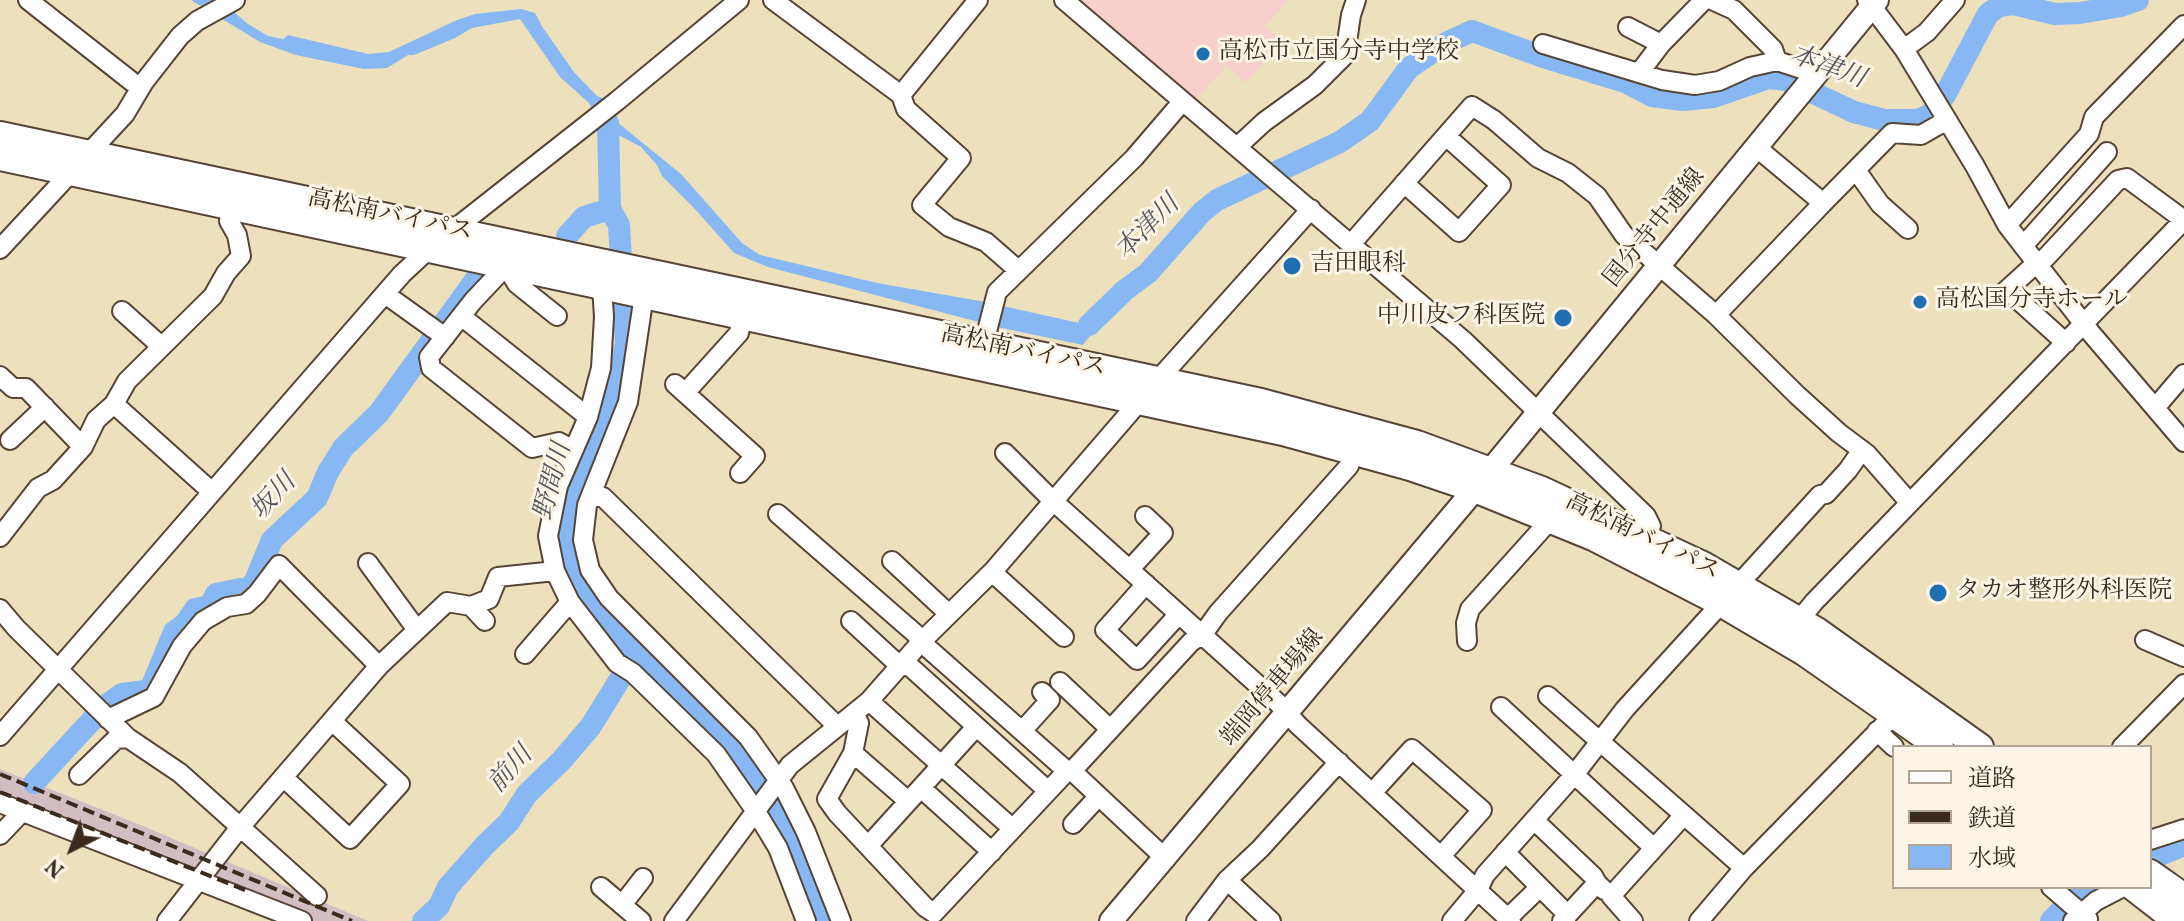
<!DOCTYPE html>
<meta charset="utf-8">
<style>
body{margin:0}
#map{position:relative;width:2184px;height:921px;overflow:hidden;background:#ece0bd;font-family:Vollkorn,"Noto Serif JP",serif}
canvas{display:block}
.legend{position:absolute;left:1892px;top:745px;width:260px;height:144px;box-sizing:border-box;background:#fcf5e5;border:2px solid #afa495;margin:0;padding:10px 14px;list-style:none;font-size:24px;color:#3b2a1e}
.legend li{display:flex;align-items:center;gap:16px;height:40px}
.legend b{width:40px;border:2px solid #afa495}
.north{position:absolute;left:32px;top:809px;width:80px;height:80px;-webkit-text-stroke:6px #fcf5e5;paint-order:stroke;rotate:222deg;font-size:22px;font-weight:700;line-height:32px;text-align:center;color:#3b2a1e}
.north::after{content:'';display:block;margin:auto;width:28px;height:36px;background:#3b2a1e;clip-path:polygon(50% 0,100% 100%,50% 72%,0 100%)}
</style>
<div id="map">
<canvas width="2184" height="921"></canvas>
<ul class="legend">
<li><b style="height:10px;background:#fff"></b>道路</li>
<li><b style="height:10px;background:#3b2a1e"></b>鉄道</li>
<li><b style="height:22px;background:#87b8f3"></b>水域</li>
</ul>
<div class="north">N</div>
</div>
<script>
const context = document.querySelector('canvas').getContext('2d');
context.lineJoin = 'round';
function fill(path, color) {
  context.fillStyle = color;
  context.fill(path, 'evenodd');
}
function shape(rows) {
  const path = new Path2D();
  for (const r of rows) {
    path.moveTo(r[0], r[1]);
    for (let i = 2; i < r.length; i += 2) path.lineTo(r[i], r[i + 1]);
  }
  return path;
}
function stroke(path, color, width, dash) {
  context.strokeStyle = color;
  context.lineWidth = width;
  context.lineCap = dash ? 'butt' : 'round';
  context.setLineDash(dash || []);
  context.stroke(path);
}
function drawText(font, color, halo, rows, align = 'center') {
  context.font = font + ' Vollkorn,"Noto Serif JP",serif';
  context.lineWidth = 6;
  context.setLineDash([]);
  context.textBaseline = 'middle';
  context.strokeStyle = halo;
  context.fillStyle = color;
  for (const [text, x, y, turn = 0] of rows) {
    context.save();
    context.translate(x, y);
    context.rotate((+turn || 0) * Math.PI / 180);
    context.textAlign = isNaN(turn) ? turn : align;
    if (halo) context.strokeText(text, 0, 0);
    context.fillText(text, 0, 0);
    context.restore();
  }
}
fill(shape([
 [1074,0,1288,0,1265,26,1283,42,1246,83,1226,66,1190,106]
]), '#f7d0cb');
fill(shape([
 [0,769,138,824,368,921,311,921,0,798]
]), '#d2bec2');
fill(shape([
 [191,0,220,0,248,24,268,36,283,39,288,35,368,54,389,52,457,20,475,14,521,9,535,13,543,28,574,72,597,96,604,99,612,118,681,174,742,243,760,255,877,283,980,301,1079,323,1086,321,1104,303,1111,308,1083,345,1002,328,768,267,734,253,695,209,662,176,657,165,641,147,615,133,606,134,589,103,560,77,520,19,472,28,455,38,414,55,408,55,387,68,364,69,296,55,260,42]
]), '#87b8f3');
stroke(shape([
 [608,123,610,209,619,225,626,344,616,387,578,485,567,529,569,556,585,592,603,617,636,653,714,724,760,783,786,827,825,921],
 [567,236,584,217,610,209],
 [1089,325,1125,290,1148,273,1202,212,1217,200,1340,142,1370,121,1409,68,1446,43,1472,31,1543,57,1625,82,1652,96,1683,100,1713,97,1768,78,1786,80,1854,112,1884,120,1917,120,1930,115,1945,95,1988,14,1999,6,2013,4,2055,14,2080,13,2121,6,2138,0],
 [34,783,105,706,122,694,145,691,151,688,174,632,185,624,195,609,210,606,216,594,240,589,247,591,255,581,272,540,317,498,328,472,343,448,379,413,476,279],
 [2150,859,2184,845],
 [423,921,439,906,448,887,485,845,509,822,527,794,562,760,591,726,636,653],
 [2051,921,2077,894,2089,887]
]), '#87b8f3', 22);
const minor = shape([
 [28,0,140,88],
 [773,0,901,95],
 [978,0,901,95,906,109,961,158,922,205,949,227,986,242,1018,270],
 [1064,0,1463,340,1646,516,1651,526],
 [1712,0,1734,10,1773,49,1777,61],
 [1867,0,1904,49,1975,166,2007,225,2090,332,2184,442],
 [1628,27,1661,44,1639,73],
 [1543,44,1662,80,1695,85,1719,81,1750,67,1777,61,1817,74],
 [1661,44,1704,0],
 [1904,49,1927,32,1955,0],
 [1237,147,1264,122,1315,85,1345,55,1351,15,1356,0],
 [1856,170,1880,204,1908,229],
 [1404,183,1459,232,1501,185,1446,136],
 [1823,203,1892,133,1921,135,1947,120],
 [2007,225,2089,134,2094,117,2184,25],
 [1351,244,1472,106,1494,120,1538,158,1568,173,1597,196,1624,235,1716,315,1797,395,1839,433,1867,454,1910,503],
 [2023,246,2107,152],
 [0,249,125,114,144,82,180,36,197,21,235,0],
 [385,294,445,337],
 [644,295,628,402,587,505,583,540,590,570,609,598,748,737,784,788,806,832,841,921],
 [2016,298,2066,343],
 [122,311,161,346],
 [1716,315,1823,203,1756,147],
 [461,316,588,417],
 [557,316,517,284,506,266,473,301,429,357,431,368,532,448,559,442,573,450],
 [984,343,997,292,1134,158,1182,102],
 [0,376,13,388,26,388,83,447],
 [675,384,755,456,740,473],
 [685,393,739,333,742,316],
 [114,404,212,492],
 [2155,408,2184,374],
 [10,440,45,407],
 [1005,453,1052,500,1278,703,1298,725,1511,921],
 [591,496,603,497,836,725],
 [778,514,918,636,921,642,1067,771,1072,771,1166,859],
 [0,537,38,488,53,480,83,447,96,420,114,404,127,381,213,296,226,273,241,256,237,235,229,221,231,207],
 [892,561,949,614],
 [368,563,417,630],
 [1130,569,1163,533,1145,516],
 [555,571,548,536,558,486,588,417,601,368,604,317,602,286],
 [992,572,1064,637],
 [1146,584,1105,630,1137,660,1179,614],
 [471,606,485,621],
 [0,609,16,628,128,738,180,773,317,896],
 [851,621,901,667],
 [1793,628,1814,602,2184,220,2127,178,2118,180,2038,266,2031,268,1998,298],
 [2145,640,2184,657],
 [1467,641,1466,623,1470,609,1551,519],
 [525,654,570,602],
 [905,662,1047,790],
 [1060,682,1110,729],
 [1548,696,1684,815],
 [869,701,1013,829],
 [1501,707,1654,848],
 [854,713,859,723,853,753,827,799,837,813,925,907,934,913,1067,771],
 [108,719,154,697,182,646,203,621,227,607,246,604,257,594,279,565,379,666],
 [1022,731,1050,700,1042,692],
 [1877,731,1894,747],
 [0,736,402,274,429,249,617,101,739,0],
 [2122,747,2184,684],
 [853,753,908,801],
 [1072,771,1191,642,1203,634,1218,613,1349,466,1353,451],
 [79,775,116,739,128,738],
 [283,777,350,839,400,784,332,721],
 [921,788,992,852],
 [1372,793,1412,749,1482,810,1441,856],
 [0,803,302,921],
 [1534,820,1593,876,1597,883],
 [1073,824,1098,797],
 [0,835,22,812],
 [2150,840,2184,829],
 [868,846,976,727],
 [1505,852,1568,915],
 [1227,880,1271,921],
 [601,887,641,921],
 [2051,887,2088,919],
 [622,905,643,878],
 [1508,918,1539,888],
 [167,921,241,826,379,666,447,602,471,606,489,599,498,577,555,571,570,602,617,663,633,673,716,754,755,810,778,848,806,921],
 [674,921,790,765,869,701,921,642,994,570,1157,381,1311,209],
 [1196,921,1227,880,1260,849,1339,762],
 [1452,921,1478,890,1485,875,1574,775,1625,709,1820,495,1826,494,1848,470,1862,450],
 [1562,921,1597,883,1604,890],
 [1633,921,1611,896,1684,815,1744,868,1886,723],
 [1699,921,1744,868],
 [2073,921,2096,901,2123,887]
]);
const major = shape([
 [1111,921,1491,470,1877,0]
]);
const highway = shape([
 [0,135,1261,402,1417,444,1542,490,1703,565,1817,631,1980,747],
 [0,157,1283,432,1410,467,1475,489,1593,537,1721,603,1804,652,1940,747],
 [2150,873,2184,897],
 [2133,887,2177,921]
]);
stroke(minor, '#564536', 22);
stroke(major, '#564536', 26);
stroke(highway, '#564536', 30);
stroke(minor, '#fff', 18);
stroke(major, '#fff', 22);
stroke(highway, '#fff', 26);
stroke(shape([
 [0,774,352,921],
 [0,792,250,892]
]), '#3b2a1e', 4, [12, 6]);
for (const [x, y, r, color] of [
 [1203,54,8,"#1f6fb2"],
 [1292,266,10,"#1f6fb2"],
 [1920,302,8,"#1f6fb2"],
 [1563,318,10,"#1f6fb2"],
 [1938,593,10,"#1f6fb2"]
]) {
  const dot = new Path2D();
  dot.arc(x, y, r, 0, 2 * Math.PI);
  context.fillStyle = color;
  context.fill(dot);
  stroke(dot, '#fcf5e5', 3);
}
drawText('24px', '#3b2a1e', '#fcf5e5', [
 ["高松市立国分寺中学校",1219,54],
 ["吉田眼科",1310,266],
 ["高松国分寺ホール",1936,302],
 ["中川皮フ科医院",1545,318,"right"],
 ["タカオ整形外科医院",1956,593]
], 'left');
drawText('24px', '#3b2a1e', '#fcf5e5', [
 ["高松南バイパス",390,217,12],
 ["国分寺中通線",1656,229,-51],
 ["高松南バイパス",1023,353,12],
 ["高松南バイパス",1642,538,26],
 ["端岡停車場線",1274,689,-50]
]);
drawText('italic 26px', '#52555e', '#fcf5e5', [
 ["本津川",1827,69,20],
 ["本津川",1149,229,-45],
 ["野間川",555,482,-75],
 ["坂川",275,498,-47],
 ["前川",512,771,-48]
]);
</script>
